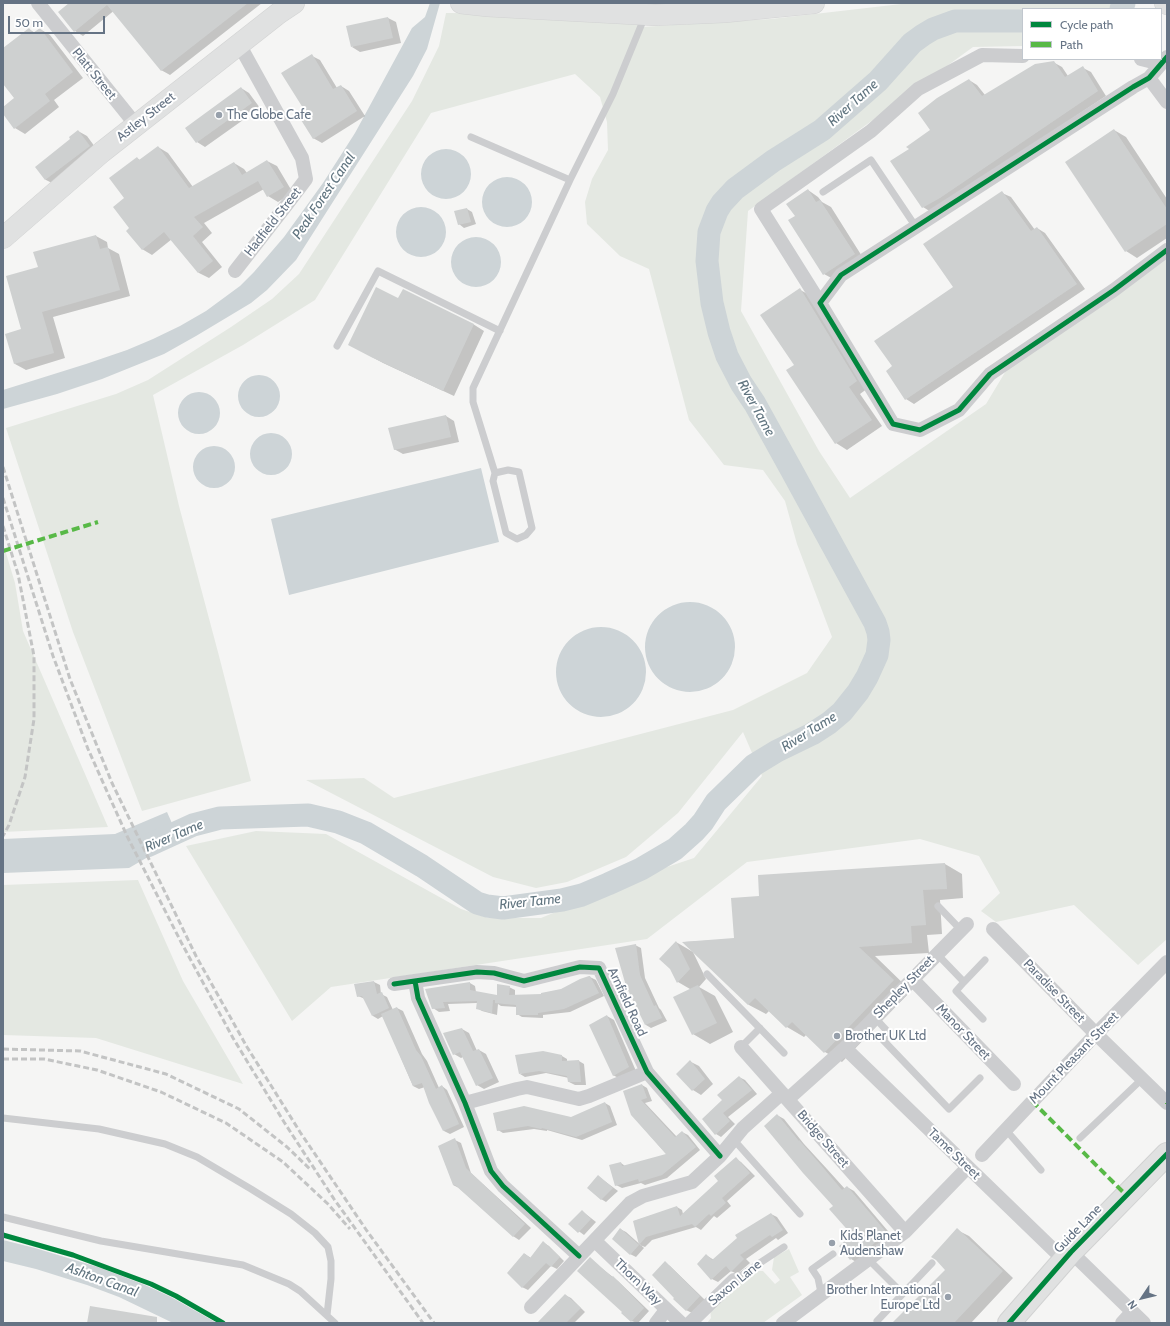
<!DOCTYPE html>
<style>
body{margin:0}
#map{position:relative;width:1170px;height:1326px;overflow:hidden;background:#f5f5f4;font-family:Cabin,sans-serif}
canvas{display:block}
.frame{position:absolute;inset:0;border:4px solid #657384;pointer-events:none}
.legend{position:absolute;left:1022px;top:8px;width:140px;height:52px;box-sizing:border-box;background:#fff;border:1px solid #c1c7ce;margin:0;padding:5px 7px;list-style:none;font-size:12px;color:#657384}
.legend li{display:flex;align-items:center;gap:8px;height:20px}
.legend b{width:20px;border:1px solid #c1c7ce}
.north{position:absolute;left:1122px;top:1278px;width:40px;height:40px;-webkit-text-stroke:3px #fff;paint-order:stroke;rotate:235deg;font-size:11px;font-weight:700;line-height:16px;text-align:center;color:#657384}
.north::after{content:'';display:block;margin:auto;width:14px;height:18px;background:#657384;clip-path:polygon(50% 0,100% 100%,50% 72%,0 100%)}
.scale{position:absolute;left:8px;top:16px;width:97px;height:18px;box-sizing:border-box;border:2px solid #657384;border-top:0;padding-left:5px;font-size:12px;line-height:14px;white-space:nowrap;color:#657384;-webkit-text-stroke:3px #fff;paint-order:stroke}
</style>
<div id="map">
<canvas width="1170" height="1326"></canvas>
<div class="frame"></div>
<ul class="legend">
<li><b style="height:5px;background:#00873e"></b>Cycle path</li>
<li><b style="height:5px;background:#58b947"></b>Path</li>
</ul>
<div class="north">N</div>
<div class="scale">50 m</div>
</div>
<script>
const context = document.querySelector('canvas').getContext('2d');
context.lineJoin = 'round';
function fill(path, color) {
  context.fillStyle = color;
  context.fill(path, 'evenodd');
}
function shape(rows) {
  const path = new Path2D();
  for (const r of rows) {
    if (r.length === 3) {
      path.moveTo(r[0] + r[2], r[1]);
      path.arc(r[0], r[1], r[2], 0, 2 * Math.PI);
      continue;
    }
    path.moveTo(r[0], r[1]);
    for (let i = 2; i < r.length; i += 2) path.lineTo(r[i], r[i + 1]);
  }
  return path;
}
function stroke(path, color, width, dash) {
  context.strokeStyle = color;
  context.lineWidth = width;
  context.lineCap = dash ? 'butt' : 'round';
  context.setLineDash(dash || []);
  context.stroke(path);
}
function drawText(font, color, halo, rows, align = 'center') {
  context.font = font + ' Cabin,sans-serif';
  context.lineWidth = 4;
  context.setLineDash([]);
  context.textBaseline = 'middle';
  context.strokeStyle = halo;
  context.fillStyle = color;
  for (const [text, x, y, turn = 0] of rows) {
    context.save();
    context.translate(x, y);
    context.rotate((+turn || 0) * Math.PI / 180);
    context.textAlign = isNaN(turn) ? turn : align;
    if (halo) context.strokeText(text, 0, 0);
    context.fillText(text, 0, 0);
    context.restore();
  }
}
fill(shape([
 [910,3,1116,3,1139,9,1023,9,1023,46,973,47,748,211,741,311,819,451,850,498,986,404,1007,369,1167,256,1167,939,1138,965,1074,905,996,922,981,911,1000,893,979,856,920,839,747,862,647,939,331,987,292,1021,186,846,256,831,326,834,461,909,488,918,541,918,658,870,694,858,762,776,743,732,678,813,626,857,567,882,536,888,493,877,306,780,364,778,394,798,733,710,807,673,832,637,797,544,785,501,763,470,724,465,689,420,649,269,620,256,587,224,585,202,592,179,608,150,607,122,600,97,575,74,431,113,315,300,243,345,153,395,179,506,219,656,251,781,142,811,73,632,6,428,116,394,148,380,231,327,272,299,299,274,412,101,439,46,446,13,632,14,641,27,771,19],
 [3,543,15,583,23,631,108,827,3,832],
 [138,880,183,981,243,1084,96,1038,3,1035,3,885],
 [789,1249,799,1272,790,1277,802,1295,763,1323,707,1323,711,1318,710,1309,729,1289,754,1271,763,1271,775,1284,780,1280,772,1270,774,1257]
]), '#e4e8e2');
fill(shape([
 [430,3,440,3,427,49,413,76,296,260,267,290,251,303,196,336,164,354,102,379,57,394,3,409,3,390,86,364,127,350,153,339,180,326,206,311,240,286,254,272,284,237,323,183,355,133,412,28,425,17],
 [446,174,25],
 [507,202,25],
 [421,232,25],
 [476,262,25],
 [259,396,21],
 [199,413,21],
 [271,454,21],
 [214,467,21],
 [481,468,499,542,289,595,271,519],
 [690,647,45],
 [601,672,45],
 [167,812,179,839,129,868,3,873,3,839,115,834],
 [3,1240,35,1248,101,1268,145,1285,171,1297,217,1323,173,1323,119,1297,87,1285,36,1269,3,1261]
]), '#cdd4d7');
fill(shape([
 [70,3,112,3,116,9,83,36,75,31],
 [133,3,262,3,170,75,161,70],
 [388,18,396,22,401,43,360,52,352,47],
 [29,29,35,33,40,29,50,35,83,78,54,100,59,107,25,134,15,128,3,113,3,108,15,98,3,83,3,49],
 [312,56,320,60,337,88,341,86,349,91,365,116,322,143,313,138,305,108],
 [1053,62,1062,67,1068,76,1083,68,1091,72,1106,96,931,212,923,207,910,149,931,130,969,80,977,85,985,95],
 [241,88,249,93,260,108,205,147,197,142],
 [1114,130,1126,137,1167,199,1167,238,1137,258,1126,251],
 [78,131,87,136,98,151,54,184,46,180,36,167,72,140],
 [158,147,168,153,193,187,234,163,244,169,247,173,267,161,277,166,293,193,278,202,268,196,264,189,204,223,212,233,202,242,222,267,209,278,199,273,172,239,152,255,142,249,130,229,126,198,137,158,140,160],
 [808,190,818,197,822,202,831,207,865,261,835,280,824,274,796,216],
 [1002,193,1011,197,1035,230,1037,228,1045,233,1085,289,914,404,906,399,887,371,893,367,954,288],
 [467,209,472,212,476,224,464,228,459,224],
 [96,236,107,242,108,248,119,254,130,296,53,317,65,358,26,370,15,364,22,330,39,268],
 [800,290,812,296,868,388,860,394,882,426,847,450,836,443,795,365],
 [399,300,473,324,484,331,454,396,383,363,372,357],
 [446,416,454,421,459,442,403,454,394,449],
 [945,864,962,874,963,898,940,900,942,934,927,935,929,953,875,956,911,991,842,1062,825,1052,807,1034,804,1037,787,1027,769,1011,766,1014,749,1005,684,942,735,939,760,897],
 [676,942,693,952,706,979,699,987,715,996,733,1032,710,1044,693,1034,690,989,678,982],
 [635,945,641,948,645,978,659,1008,661,1010,667,1021,651,1028,646,1025],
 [590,977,596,980,604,996,570,1012,543,1015,543,1018,522,1017,517,1014,517,1007,501,1006,498,1004,497,1015,482,1011,477,1008,477,1003,448,1004,450,1011,439,1012,433,1008,427,990,470,983,475,986,476,992,497,996,509,987,515,990,515,996,542,995,561,990],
 [374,982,380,985,381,994,387,997,393,1010,397,1008,403,1011,422,1054,427,1061,439,1088,442,1086,447,1090,464,1127,450,1134,444,1131,430,1103,425,1087,419,1089,413,1086,383,1016,378,1019,373,1016,365,999,358,996],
 [607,1016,614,1020,636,1071,620,1079,613,1075],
 [462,1029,469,1033,477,1051,479,1050,486,1054,499,1082,484,1089,477,1085,463,1057,461,1058,454,1054],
 [562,1056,567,1059,567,1062,579,1061,584,1064,586,1085,575,1085,569,1082,569,1078,546,1073,525,1077,520,1074],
 [691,1062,699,1066,713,1084,701,1095,693,1090],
 [739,1077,745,1080,757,1094,728,1117,735,1124,721,1137,716,1134,723,1100],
 [642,1085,647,1088,652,1101,645,1103,677,1137,682,1132,688,1135,700,1150,667,1178,645,1185,641,1183,622,1188,616,1185,621,1163,625,1166,667,1155,632,1115],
 [605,1103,610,1106,617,1125,582,1140,547,1130,547,1131,534,1129,503,1133,498,1130,571,1118],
 [777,1115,784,1119,804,1144,827,1169,845,1189,847,1187,854,1191,893,1237,858,1263,851,1259,853,1235],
 [455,1140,461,1143,471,1173,531,1228,519,1240,513,1236,459,1188,453,1185],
 [736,1159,741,1162,755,1176,727,1201,731,1206,717,1218,714,1216,701,1230,696,1227,652,1240,645,1247,640,1245,634,1221,677,1207,682,1210,683,1214,719,1181],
 [598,1176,618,1191,606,1202,601,1199],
 [582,1211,596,1222,584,1235,569,1224],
 [771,1214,777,1217,788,1233,778,1240,776,1238,746,1259,750,1263,737,1274,731,1271,718,1282,712,1279,706,1255,714,1260],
 [620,1229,626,1232,644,1248,636,1257,630,1254],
 [957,1230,969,1236,1013,1278,971,1323,893,1323,946,1270],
 [544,1243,549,1246,564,1261,557,1269,551,1266,528,1290,522,1287,525,1254,531,1258],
 [590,1259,618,1281,649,1311,638,1323,631,1321],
 [665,1263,670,1266,705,1300,692,1313,686,1310,676,1298],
 [565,1295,571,1298,585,1312,574,1323,546,1323]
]), '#0003');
stroke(shape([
 [1121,9,1124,3],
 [147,846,193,825,220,818,308,815,338,822,366,833,422,866,477,903,487,906,503,908,562,900,582,895,608,884,641,869,675,849,694,832,703,822,716,802,754,765,777,751,812,734,829,723,842,712,858,692,867,677,877,655,879,640,878,632,875,623,792,471,755,404,741,383,727,356,719,332,712,303,707,261,709,232,717,211,722,203,735,189,773,161,822,130,878,81,912,43,923,35,933,29,955,21,1023,21]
]), '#cdd4d7', 23);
fill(shape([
 [69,3,248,3,161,71,107,5,74,32,58,12],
 [388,17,393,38,351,47,346,26],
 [29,28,33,33,40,28,73,72,45,94,50,101,14,129,3,114,3,107,14,98,3,84,3,48],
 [312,54,333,89,341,85,357,111,313,139,296,112,303,108,281,73],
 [1054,61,1065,77,1083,66,1098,91,940,198,922,208,890,161,909,149,906,147,930,130,918,113,937,98,969,79,982,96,1035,64],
 [241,87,252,103,196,143,185,128],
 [1114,129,1167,209,1167,224,1125,252,1065,162],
 [78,130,90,146,45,180,35,167,70,139,69,137],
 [158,146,189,188,234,162,242,175,267,160,284,187,267,197,258,181,194,217,203,227,193,236,213,261,198,273,164,232,142,250,126,231,129,228,113,207,124,198,109,178,137,157,139,160],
 [808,189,816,202,820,200,855,254,823,275,788,220,795,216,786,204],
 [1002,191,1031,231,1037,227,1077,284,905,400,886,371,892,366,874,341,953,287,923,244,990,199],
 [467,208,471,222,458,225,454,211],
 [96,235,100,249,108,247,120,290,42,312,54,353,14,364,5,334,21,329,6,276,38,267,33,252],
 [376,287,398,298,403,289,474,324,443,391,371,357,348,345],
 [800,288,857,381,849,387,872,420,835,444,786,370,794,365,760,315],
 [446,415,451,437,394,450,388,428],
 [945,863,947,889,923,890,926,925,911,926,912,943,859,947,894,980,824,1053,792,1022,786,1028,755,998,748,1005,682,942,734,938,731,898,759,896,758,875],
 [676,941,690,969,677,983,670,969,659,959],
 [636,944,640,975,654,1006,656,1005,662,1018,645,1025,626,986,615,948],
 [589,976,590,976,599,993,564,1009,538,1013,538,1015,516,1015,516,1005,495,1003,495,1000,493,1000,492,1013,476,1009,477,1001,443,1002,445,1008,432,1009,425,989,470,982,470,990,497,995,497,984,510,986,509,995,541,994,541,993,561,989,580,979],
 [374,981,377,994,382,992,389,1008,372,1016,362,996,357,997,354,984],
 [698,985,717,1023,692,1035,673,997],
 [397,1007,416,1050,421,1056,436,1089,442,1085,459,1124,443,1131,429,1103,422,1083,413,1086,381,1014],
 [607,1015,629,1067,613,1076,589,1025],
 [462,1028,473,1051,479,1049,493,1078,476,1086,460,1052,453,1055,443,1033],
 [543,1051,562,1055,562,1061,579,1060,581,1082,568,1082,567,1076,539,1071,519,1074,515,1055],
 [690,1060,705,1079,692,1091,676,1074],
 [739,1076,752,1090,723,1113,730,1121,715,1135,702,1119,722,1100,717,1095],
 [642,1084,647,1098,641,1100,675,1137,682,1131,696,1147,662,1175,639,1182,638,1179,615,1186,609,1165,621,1162,622,1166,666,1154,631,1115,623,1091],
 [605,1102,612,1122,576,1137,542,1128,541,1129,528,1126,497,1131,493,1113,524,1106,571,1117],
 [777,1114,799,1141,799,1140,820,1164,842,1190,847,1186,887,1233,866,1250,864,1248,850,1260,839,1246,852,1235,829,1209,833,1206,803,1173,764,1126],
 [455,1138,466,1168,525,1224,513,1237,455,1185,453,1185,438,1146],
 [736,1157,750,1173,722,1198,726,1203,711,1216,709,1214,695,1227,692,1224,656,1234,646,1237,639,1245,633,1221,677,1206,680,1216,718,1181,714,1176],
 [598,1175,613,1188,601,1200,587,1188],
 [582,1210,591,1219,578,1233,568,1224],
 [771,1213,783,1230,772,1237,770,1235,740,1255,744,1259,731,1272,726,1266,711,1280,697,1264,706,1254,712,1260,737,1238,735,1235],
 [620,1228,639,1245,630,1255,612,1239],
 [957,1228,1003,1271,954,1323,892,1323,945,1270,936,1260,931,1257],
 [543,1241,560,1257,551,1267,546,1263,522,1288,507,1273,524,1253,530,1258],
 [590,1257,612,1277,613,1276,644,1308,631,1322,621,1313,622,1312,577,1271],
 [665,1261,700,1296,686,1311,673,1299,674,1298,652,1275],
 [565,1294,581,1308,566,1323,537,1323],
 [90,1306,157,1317,157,1323,87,1323]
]), '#ced0d0');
const secondary = shape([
 [461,3,488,6,655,15,724,12,814,3],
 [1165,3,1167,4],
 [3,238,102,152,279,13,294,3]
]);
const highway = shape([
 [1009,1323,1071,1252,1167,1154]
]);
stroke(secondary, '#d2d3d3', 22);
stroke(highway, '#d1d2d2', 24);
stroke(shape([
 [471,137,570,180],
 [823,192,871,160,916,227],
 [337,346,378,271,500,331],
 [495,473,493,481,506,533,517,539,526,535,532,528,519,472,508,470,495,473,473,402,473,388,570,180,613,94,645,16],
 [938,906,961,930],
 [937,954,964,982,956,991,983,1019],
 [707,974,784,1053],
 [964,982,985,960],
 [875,1018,889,1033,883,1040,949,1109,980,1078],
 [741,1047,760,1028],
 [3,1118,99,1129,165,1144,197,1157,251,1189,291,1214,315,1233,328,1247,331,1261,331,1279,327,1315],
 [1006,1130,1041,1170],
 [1080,1138,1142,1079],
 [734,1140,800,1214],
 [3,1217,101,1241,243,1265,289,1284,300,1291,335,1323],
 [868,1259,902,1293],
 [734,1280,784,1247],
 [821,1293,818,1278,812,1269,833,1254],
 [877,1321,932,1263]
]), '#cccdcf', 7);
stroke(shape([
 [38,3,136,125],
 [1167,57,1149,78,1133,87,841,275,820,303,893,424,920,430,959,410,990,374,1114,290,1167,250],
 [1141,59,1161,64],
 [1149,78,1167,102],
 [235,271,288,203,306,179,302,158,239,44],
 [820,303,761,209,871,131,918,89,982,55,1023,56],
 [993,929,1096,1034,1167,1103],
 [912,979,1014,1084],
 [415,981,418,998,465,1103,491,1171,503,1186,579,1256],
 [394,984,477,972,494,973,524,981,580,967,599,968,647,1072,720,1156],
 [741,1047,905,1232],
 [845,1048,1064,1260],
 [788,1099,845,1048,967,924],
 [465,1103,517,1089,527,1087,579,1099,589,1096,647,1072],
 [982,1155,1096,1034,1167,962],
 [595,1241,681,1323],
 [1071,1252,1144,1323],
 [531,1307,630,1203,643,1196,692,1182,720,1156,743,1128,782,1093],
 [656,1323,666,1310],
 [690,1323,734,1280],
 [783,1323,905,1232,968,1167],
 [1122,1323,1132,1312]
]), '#cccdcf', 14);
stroke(secondary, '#e0e1e1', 21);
stroke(highway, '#e0e1e1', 22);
stroke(shape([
 [3,467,70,679,112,783,196,956,247,1047,300,1132,367,1231,434,1323],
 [3,498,53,656,88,749,127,836,181,942,233,1038,284,1122,334,1199,423,1323],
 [3,526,18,574,34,656,34,719,25,777,9,825,3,836],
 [3,1049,80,1051,166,1074,239,1109,287,1147,311,1170],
 [3,1059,44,1059,97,1070,161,1092,226,1123,283,1162,328,1204,350,1229]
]), '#c3c4c4', 3, [6, 3]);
stroke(shape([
 [3,551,98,522],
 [1032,1101,1126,1195],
 [1167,1103,1167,1104]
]), '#58b947', 4, [8, 4]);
stroke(shape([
 [1167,57,1149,78,1133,87,841,275,820,303,893,424,920,430,959,410,990,374,1114,290,1167,250],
 [415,981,418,998,465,1103,491,1171,503,1186,579,1256],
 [394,984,477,972,494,973,524,981,580,967,599,968,647,1072,720,1156],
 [3,1235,73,1255,151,1284,176,1296,223,1323],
 [1009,1323,1071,1252,1167,1154]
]), '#00873e', 5);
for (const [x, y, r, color] of [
 [219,115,4,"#97a0ab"],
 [837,1036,4,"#97a0ab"],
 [832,1243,4,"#97a0ab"],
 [948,1297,4,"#97a0ab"]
]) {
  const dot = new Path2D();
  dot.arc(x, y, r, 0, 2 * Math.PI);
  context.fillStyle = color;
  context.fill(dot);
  stroke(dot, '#fff', 1.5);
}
drawText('13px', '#657384', '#fff', [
 ["Platt Street",94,74,51],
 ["Astley Street",146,117,-38],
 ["Hadfield Street",273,222,-52],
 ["Shepley Street",904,987,-46],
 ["Paradise Street",1054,991,46],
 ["Arnfield Road",627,1002,65],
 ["Manor Street",963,1032,46],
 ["Mount Pleasant Street",1074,1058,-46],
 ["Bridge Street",823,1139,49],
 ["Tame Street",954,1154,44],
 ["Guide Lane",1078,1229,-46],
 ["Thorn Way",638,1282,44],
 ["Saxon Lane",735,1283,-39]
]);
drawText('13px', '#657384', '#fff', [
 ["The Globe Cafe",227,115],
 ["Brother UK Ltd",845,1036],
 ["Kids Planet",840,1236],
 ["Audenshaw",840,1251],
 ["Brother International",940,1290,"right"],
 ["Europe Ltd",940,1305,"right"]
], 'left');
drawText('italic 14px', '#617580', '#fff', [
 ["River Tame",853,103,-42],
 ["Peak Forest Canal",324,196,-56],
 ["River Tame",756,408,61],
 ["River Tame",809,732,-32],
 ["River Tame",174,836,-23],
 ["River Tame",530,902,-6],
 ["Ashton Canal",102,1280,20]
]);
</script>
